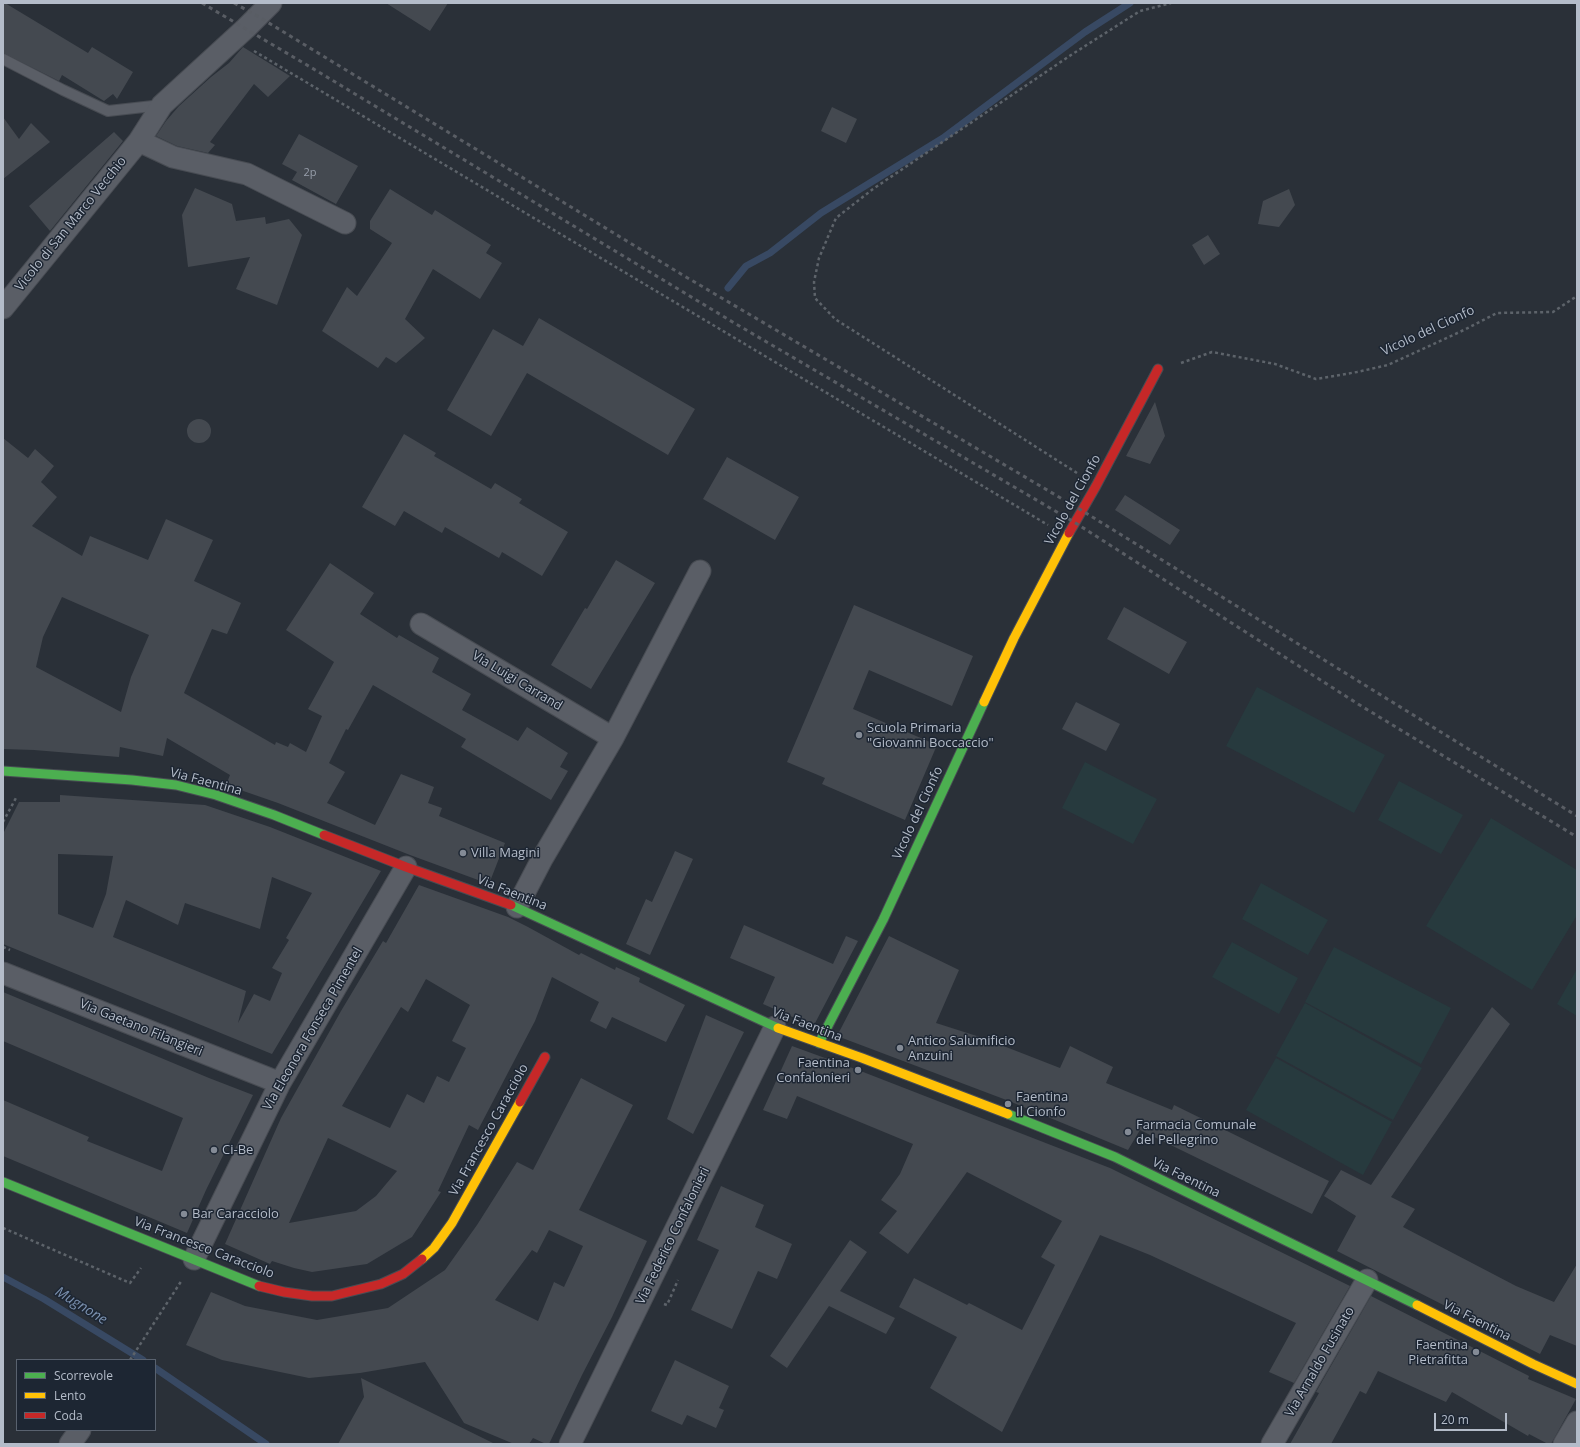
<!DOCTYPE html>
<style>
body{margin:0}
#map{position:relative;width:1580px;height:1447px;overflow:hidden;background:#2a3038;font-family:"Open Sans",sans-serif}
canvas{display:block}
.frame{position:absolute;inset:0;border:4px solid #b4bcc9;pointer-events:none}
.legend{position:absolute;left:16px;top:1359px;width:140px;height:72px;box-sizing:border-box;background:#1d2633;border:1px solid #59626f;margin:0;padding:5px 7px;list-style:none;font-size:12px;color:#b4bcc9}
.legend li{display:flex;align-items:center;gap:8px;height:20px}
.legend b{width:20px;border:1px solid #59626f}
.scale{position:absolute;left:1434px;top:1413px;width:73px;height:18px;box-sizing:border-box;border:2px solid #b4bcc9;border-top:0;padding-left:5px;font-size:12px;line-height:14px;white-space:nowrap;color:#b4bcc9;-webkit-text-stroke:3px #1d2633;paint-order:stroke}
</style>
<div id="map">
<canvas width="1580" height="1447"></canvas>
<div class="frame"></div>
<ul class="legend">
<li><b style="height:5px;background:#4caf50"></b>Scorrevole</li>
<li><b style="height:5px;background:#ffc107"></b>Lento</li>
<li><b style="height:5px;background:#c62828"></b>Coda</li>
</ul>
<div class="scale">20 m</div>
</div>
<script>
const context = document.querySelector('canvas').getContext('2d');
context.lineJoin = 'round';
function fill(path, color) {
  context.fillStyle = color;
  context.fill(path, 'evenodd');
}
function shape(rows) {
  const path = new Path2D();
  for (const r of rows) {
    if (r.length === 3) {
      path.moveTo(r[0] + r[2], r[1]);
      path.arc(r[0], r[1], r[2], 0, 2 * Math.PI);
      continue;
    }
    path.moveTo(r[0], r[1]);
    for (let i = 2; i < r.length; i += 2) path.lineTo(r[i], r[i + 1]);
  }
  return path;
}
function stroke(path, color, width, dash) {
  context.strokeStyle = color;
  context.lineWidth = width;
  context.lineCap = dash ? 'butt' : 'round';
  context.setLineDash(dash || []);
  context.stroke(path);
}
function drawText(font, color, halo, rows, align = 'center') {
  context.font = font + ' "Open Sans",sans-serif';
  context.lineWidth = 3;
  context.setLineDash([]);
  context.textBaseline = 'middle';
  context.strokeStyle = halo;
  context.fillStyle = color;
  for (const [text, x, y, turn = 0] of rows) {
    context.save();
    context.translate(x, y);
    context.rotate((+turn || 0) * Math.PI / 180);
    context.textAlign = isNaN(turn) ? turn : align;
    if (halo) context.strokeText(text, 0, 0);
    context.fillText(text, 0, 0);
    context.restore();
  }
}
fill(shape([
 [1257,687,1385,755,1354,813,1226,746],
 [1085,762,1157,799,1133,844,1062,808],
 [1399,781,1463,815,1441,854,1378,820],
 [1491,818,1577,870,1577,915,1532,990,1426,926],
 [1261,883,1328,920,1308,955,1242,919],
 [1232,942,1298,978,1279,1014,1212,977],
 [1334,947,1451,1008,1421,1064,1305,1002],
 [1577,969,1577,1016,1557,1004],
 [1305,1003,1422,1068,1393,1120,1276,1056],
 [1276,1058,1392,1122,1363,1175,1246,1110]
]), '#273a3e');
stroke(shape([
 [728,288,746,266,770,253,821,213,943,138,1085,32,1130,3],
 [3,1277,44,1299,143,1360],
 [155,1368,266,1444]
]), '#384963', 7);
fill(shape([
 [3,3,5,3,88,53,92,47,133,72,117,99,113,94,104,101,62,75,59,81,3,53],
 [386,3,448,3,430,31],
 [243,47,290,76,268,97,254,84,210,142,215,145,208,153,177,146,156,136,166,121,179,106,211,77,229,63],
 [832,107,857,119,846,143,821,131],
 [3,117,19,139,31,123,50,142,3,179],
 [114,132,123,141,50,231,29,206],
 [299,134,358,166,336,204,292,180,297,172,282,164],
 [195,188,232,204,236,221,265,217,266,224,289,219,302,235,277,305,236,289,250,257,188,267,182,215],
 [390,189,432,215,435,210,491,245,486,253,502,263,480,299,433,269,405,319,425,338,396,363,386,357,378,368,322,331,347,287,357,296,392,243,370,229,370,221],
 [1289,189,1295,205,1279,227,1258,224,1263,201],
 [1208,235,1220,254,1204,265,1192,245],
 [539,318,695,409,668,455,527,373,491,436,447,410,493,329,523,346],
 [1155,402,1165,436,1150,464,1126,456],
 [199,431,12],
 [404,434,436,453,434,456,491,489,495,483,522,499,519,503,568,532,542,576,502,552,499,558,445,527,442,533,404,511,395,526,362,507],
 [3,438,28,458,35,449,54,466,41,482,57,497,32,526,82,556,90,536,148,560,166,519,213,540,194,581,241,603,227,634,212,629,184,693,275,745,276,742,288,747,290,743,306,752,322,716,308,709,334,662,286,630,330,563,374,593,360,614,397,638,399,635,439,658,432,672,471,694,462,710,518,741,527,727,568,753,560,767,568,771,551,800,461,747,466,739,373,685,348,730,346,729,329,763,345,772,327,803,375,825,401,774,434,787,428,803,442,808,439,816,505,843,489,884,410,855,278,803,226,785,230,775,167,738,163,756,120,747,119,757,34,750,3,749],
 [62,597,149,635,131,677,121,712,36,667,43,637],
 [727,457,799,497,775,540,703,499],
 [1125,495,1180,530,1170,545,1115,510],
 [616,560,655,583,591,689,551,665,585,608,587,609],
 [854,605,973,656,952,706,869,670,853,709,937,745,905,820,822,784,825,778,787,762],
 [1124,607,1187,642,1169,674,1107,639],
 [1076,702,1120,724,1106,751,1062,729],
 [60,795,205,805,270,827,381,871,272,1054,3,944,3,834,19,802,60,802],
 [58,854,113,856,106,894,93,928,58,914],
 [272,877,312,893,286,938,289,940,272,968,282,973,270,1001,254,994,238,1023,246,991,113,937,126,900,178,925,185,903,260,929],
 [675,851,693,859,650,955,626,944,646,899,652,902],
 [419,885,508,917,528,927,579,955,581,953,615,970,616,967,640,978,639,982,685,1005,666,1042,612,1017,606,1029,590,1021,599,1002,552,977,535,1021,478,1130,469,1125,438,1191,441,1192,412,1237,367,1264,312,1272,294,1268,272,1261,270,1264,225,1244,281,1118,341,1011,383,941,386,943],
 [426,979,470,1005,452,1041,466,1048,449,1082,437,1076,424,1103,407,1094,390,1128,342,1106,401,1007,408,1012],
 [328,1138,397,1171,376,1196,356,1211,289,1223],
 [744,925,833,964,846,936,858,941,813,1027,803,1024,804,1022,763,1004,775,977,730,958],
 [889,936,959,970,936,1023,983,1038,1060,1068,1070,1046,1113,1067,1106,1083,1172,1110,1174,1105,1329,1181,1312,1214,1140,1130,1128,1150,1009,1101,837,1036],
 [3,992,209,1078,253,1095,206,1190,187,1233,3,1156,3,1100,89,1137,87,1141,162,1171,183,1118,3,1041],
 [1492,1007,1510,1024,1391,1197,1415,1209,1403,1227,1516,1286,1554,1302,1577,1264,1577,1346,1550,1335,1540,1354,1337,1251,1356,1216,1324,1196,1341,1170,1371,1185],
 [706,1015,744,1032,693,1134,667,1119],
 [792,1046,858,1070,1110,1168,1350,1286,1294,1383,1269,1372,1296,1323,1150,1255,1100,1235,1002,1432,930,1388,957,1337,899,1307,914,1278,967,1305,969,1303,1022,1330,1055,1265,1041,1257,1062,1221,967,1172,908,1254,879,1233,897,1211,881,1200,900,1174,913,1144,797,1096,787,1119,763,1110],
 [581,1078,633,1105,579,1210,647,1241,612,1317,582,1375,549,1444,546,1444,533,1438,529,1444,514,1444,464,1423,425,1362,360,1373,309,1378,222,1360,186,1345,211,1292,245,1306,317,1320,388,1308,445,1270,477,1225,517,1162,533,1170],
 [549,1230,583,1246,564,1287,554,1282,538,1321,495,1300,532,1250,537,1253],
 [721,1186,764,1205,755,1227,792,1244,777,1279,758,1271,732,1329,691,1310,719,1250,697,1240],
 [850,1240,867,1252,840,1291,895,1318,886,1334,829,1306,787,1368,770,1356],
 [1371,1296,1529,1376,1528,1379,1576,1399,1551,1444,1548,1444,1529,1434,1528,1436,1452,1392,1446,1402,1378,1371,1366,1394,1360,1391,1331,1444,1290,1444,1319,1393,1316,1392],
 [675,1360,729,1386,719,1408,724,1410,716,1428,687,1415,682,1425,651,1411],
 [361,1378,495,1444,338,1444,364,1397]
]), '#444950');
const lane = shape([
 [3,59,63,90,108,111,162,105]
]);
const street = shape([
 [139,141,173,157,247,174,345,223],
 [3,308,139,141,162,105,246,28,271,3],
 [421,624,613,738],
 [517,907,542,859,613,738,700,571],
 [3,973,280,1083],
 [194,1259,280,1083,406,867],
 [70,1444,80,1430],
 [570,1444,775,1027],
 [1272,1444,1367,1280],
 [1564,1444,1577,1422]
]);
const fast = shape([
 [3,771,132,780,176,785,216,795,274,815,324,835],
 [511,905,778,1028],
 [819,1043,883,920,984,702],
 [1008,1114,1115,1157,1417,1305],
 [3,1182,259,1286]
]);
const slow = shape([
 [984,702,1014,638,1069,533],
 [778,1028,862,1058,1008,1114],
 [422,1259,434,1248,452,1223,520,1102],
 [1417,1305,1533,1364,1577,1384]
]);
const jam = shape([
 [1069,533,1096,486,1158,369],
 [324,835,406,867,511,905],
 [520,1102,545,1057],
 [259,1286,284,1292,312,1296,332,1296,381,1284,403,1274,422,1259]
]);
stroke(lane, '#484c53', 12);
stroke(street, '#484c53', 23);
stroke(fast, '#484c53', 11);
stroke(slow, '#484c53', 11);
stroke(jam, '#484c53', 11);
stroke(shape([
 [254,51,1048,525],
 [1181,363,1212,352,1275,364,1316,379,1357,372,1388,365,1466,329,1497,313,1553,312,1577,296],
 [1077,473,835,319,815,298,814,282,819,258,836,218,873,189,1071,55,1140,11,1171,3],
 [3,822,17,796],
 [3,947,10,950],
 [3,1228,130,1283,141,1268],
 [664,1304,667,1305,678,1280],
 [130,1360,182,1280]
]), '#5d636a', 2.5, [3, 3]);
stroke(lane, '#5a5e66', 10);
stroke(street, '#5a5e66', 21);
stroke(fast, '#4caf50', 9);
stroke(slow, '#ffc107', 9);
stroke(jam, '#c62828', 9);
stroke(shape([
 [202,3,317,71,736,324,1074,522,1358,704,1577,837],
 [234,3,259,17,681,274,1081,510,1577,816]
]), '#595d64', 3, [4, 4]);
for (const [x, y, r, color] of [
 [859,735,4,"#848b96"],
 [463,853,4,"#848b96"],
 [900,1048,4,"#848b96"],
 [858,1070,4,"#848b96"],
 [1008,1104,4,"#848b96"],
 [1128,1132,4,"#848b96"],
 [214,1150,4,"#848b96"],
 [184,1214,4,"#848b96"],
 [1476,1352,4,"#848b96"]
]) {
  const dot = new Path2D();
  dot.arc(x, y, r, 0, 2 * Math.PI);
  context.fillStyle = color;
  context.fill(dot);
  stroke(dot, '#1d2633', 1.5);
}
drawText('11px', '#989fab', null, [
 ["2p",310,173]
]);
drawText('13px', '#b4bcc9', '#1d2633', [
 ["Vicolo di San Marco Vecchio",71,224,-51],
 ["Vicolo del Cionfo",1428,331,-25],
 ["Vicolo del Cionfo",1073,500,-61],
 ["Via Luigi Carrand",517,681,31],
 ["Via Faentina",206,782,15],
 ["Vicolo del Cionfo",918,813,-65],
 ["Via Faentina",512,893,22],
 ["Via Faentina",807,1025,21],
 ["Via Gaetano Filangieri",141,1028,22],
 ["Via Eleonora Fonseca Pimentel",313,1029,-60],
 ["Via Francesco Caracciolo",489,1130,-61],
 ["Via Faentina",1186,1178,26],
 ["Via Federico Confalonieri",673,1236,-64],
 ["Via Francesco Caracciolo",204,1248,21],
 ["Via Faentina",1477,1321,27],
 ["Via Arnaldo Fusinato",1320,1362,-60]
]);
drawText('13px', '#b4bcc9', '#1d2633', [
 ["Scuola Primaria",867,728],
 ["\"Giovanni Boccaccio\"",867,743],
 ["Villa Magini",471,853],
 ["Antico Salumificio",908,1041],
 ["Anzuini",908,1056],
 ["Faentina",850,1063,"right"],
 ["Confalonieri",850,1078,"right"],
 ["Faentina",1016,1097],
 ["Il Cionfo",1016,1112],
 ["Farmacia Comunale",1136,1125],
 ["del Pellegrino",1136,1140],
 ["Ci-Be",222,1150],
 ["Bar Caracciolo",192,1214],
 ["Faentina",1468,1345,"right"],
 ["Pietrafitta",1468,1360,"right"]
], 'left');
drawText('italic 14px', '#7c92b1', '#1d2633', [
 ["Mugnone",81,1306,32]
]);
</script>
